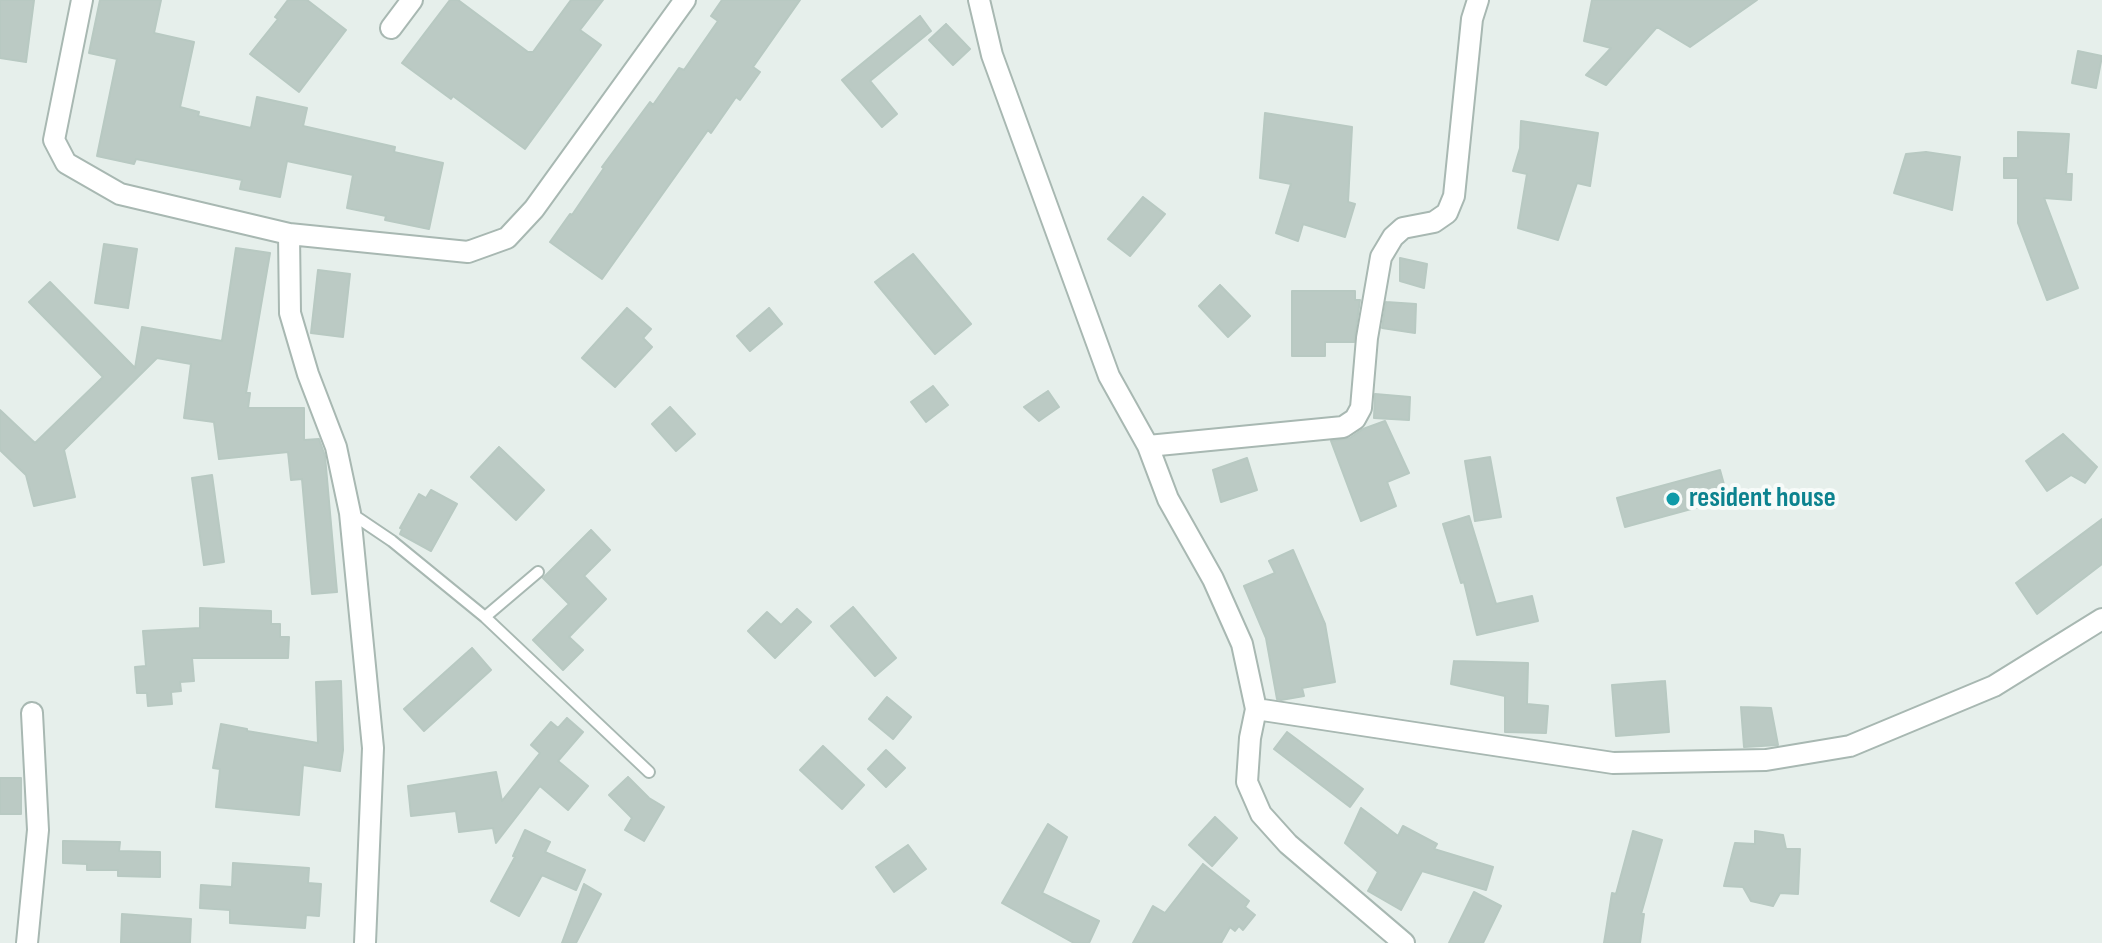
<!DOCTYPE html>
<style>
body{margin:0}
canvas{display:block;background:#e6efeb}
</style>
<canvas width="2102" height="943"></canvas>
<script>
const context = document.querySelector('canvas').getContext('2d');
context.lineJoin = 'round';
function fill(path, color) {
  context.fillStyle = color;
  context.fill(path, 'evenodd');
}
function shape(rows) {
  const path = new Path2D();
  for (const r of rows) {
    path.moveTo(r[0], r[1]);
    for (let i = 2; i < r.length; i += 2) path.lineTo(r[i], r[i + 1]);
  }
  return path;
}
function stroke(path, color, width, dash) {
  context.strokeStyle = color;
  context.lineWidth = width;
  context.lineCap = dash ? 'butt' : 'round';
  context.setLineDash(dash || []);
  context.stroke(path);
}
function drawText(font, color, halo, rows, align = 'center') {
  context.font = font + ' "Sofia Sans Condensed",sans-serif';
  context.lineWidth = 8;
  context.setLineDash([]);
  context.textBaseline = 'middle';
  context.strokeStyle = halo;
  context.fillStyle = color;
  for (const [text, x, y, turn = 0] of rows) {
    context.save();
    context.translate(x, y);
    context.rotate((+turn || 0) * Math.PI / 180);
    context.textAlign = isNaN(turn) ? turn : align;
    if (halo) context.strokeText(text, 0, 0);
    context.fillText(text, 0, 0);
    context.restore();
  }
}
const building = shape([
 [0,0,34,0,26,62,0,58,0,0],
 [100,0,161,0,154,33,194,42,180,107,199,112,198,116,251,128,257,97,307,108,303,126,395,147,394,152,443,163,429,229,385,220,386,216,347,208,353,175,287,161,280,197,240,189,242,180,136,159,134,164,97,156,117,59,89,53,100,0],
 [288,0,307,0,346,30,299,92,250,54,278,19,275,17,288,0],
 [450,0,458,0,528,52,533,52,571,0,603,0,580,30,601,45,525,149,453,96,451,99,402,63,450,0],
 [722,0,800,0,753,67,760,72,740,100,736,97,711,133,708,130,602,279,550,242,570,214,572,215,604,168,602,167,650,102,653,105,679,68,684,70,718,21,711,16,722,0],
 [1592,0,1757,0,1690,47,1657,27,1606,85,1586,75,1611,48,1584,41,1592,0],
 [920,16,931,31,870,81,897,114,882,127,842,80,920,16],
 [946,24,970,49,953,65,929,40,946,24],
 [2078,51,2102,56,2096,88,2072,83,2078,51],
 [1265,113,1352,127,1348,202,1355,204,1345,237,1303,224,1298,241,1276,233,1291,184,1260,178,1265,113],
 [1521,121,1598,133,1590,186,1577,183,1558,240,1518,228,1527,174,1513,171,1520,148,1521,121],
 [2018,132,2069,134,2066,174,2072,174,2071,200,2044,198,2078,288,2047,300,2018,223,2018,178,2004,178,2004,158,2018,158,2018,132],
 [1926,152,1960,157,1952,210,1894,193,1906,154,1926,152],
 [1143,197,1165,214,1130,256,1108,239,1143,197],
 [104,244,137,249,128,308,95,303,104,244],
 [236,248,270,253,246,393,250,393,248,408,304,408,304,440,319,439,325,456,337,592,312,594,302,479,291,480,288,452,219,459,214,422,184,418,191,364,157,358,64,450,75,497,34,506,26,475,0,450,0,410,35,443,103,377,29,302,50,282,135,368,142,327,222,341,236,248],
 [913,254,971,324,935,354,875,282,913,254],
 [1400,258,1427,264,1424,288,1400,281,1400,258],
 [318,270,350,274,343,337,311,333,318,270],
 [1220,285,1250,316,1228,337,1199,306,1220,285],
 [1292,291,1355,291,1355,300,1360,300,1354,342,1325,342,1325,356,1292,356,1292,291],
 [1386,302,1416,304,1415,333,1382,328,1386,302],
 [627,308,651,329,643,338,652,347,615,387,582,358,627,308],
 [769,308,782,324,750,351,737,336,769,308],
 [933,386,948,405,926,422,911,402,933,386],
 [1048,391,1059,407,1039,421,1024,407,1048,391],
 [1375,394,1410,397,1409,420,1374,418,1375,394],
 [670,407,695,434,676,451,652,424,670,407],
 [1385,421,1409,473,1387,482,1396,506,1361,521,1331,441,1350,438,1363,429,1385,421],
 [2063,434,2097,467,2085,483,2071,475,2047,491,2026,461,2063,434],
 [499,447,544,490,516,520,471,477,499,447],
 [1490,457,1501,517,1475,521,1465,461,1490,457],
 [1247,458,1257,490,1221,502,1213,470,1247,458],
 [1720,470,1728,499,1625,527,1617,498,1720,470],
 [212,475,224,562,204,565,192,478,212,475],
 [431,490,457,504,431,551,400,534,402,529,400,528,419,494,426,498,431,490],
 [1469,516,1496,604,1532,596,1538,621,1477,635,1464,582,1461,583,1443,524,1469,516],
 [2102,519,2102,564,2037,614,2016,583,2102,519],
 [591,530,610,550,584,576,606,599,569,637,583,650,563,670,533,640,569,604,543,578,591,530],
 [1293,550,1325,624,1335,682,1302,688,1304,696,1281,700,1277,699,1266,638,1244,586,1275,573,1269,561,1293,550],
 [853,607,896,658,875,676,831,626,853,607],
 [200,608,271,611,271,624,280,624,280,637,289,637,288,658,192,658,194,681,180,682,181,691,171,692,172,704,148,706,147,693,137,693,135,667,146,666,143,631,200,628,200,608],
 [797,609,811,622,775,658,748,631,767,612,781,625,797,609],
 [472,648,491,670,424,731,404,709,472,648],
 [1454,661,1528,663,1527,704,1548,706,1546,733,1505,732,1505,696,1451,684,1454,661],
 [341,681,343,750,340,771,303,765,299,815,216,807,220,769,213,768,221,724,247,729,247,731,318,743,316,682,341,681],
 [1665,681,1669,732,1616,736,1612,685,1665,681],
 [887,697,911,717,893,739,869,719,887,697],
 [1741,707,1771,708,1778,745,1744,747,1741,707],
 [567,718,583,732,558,761,588,786,568,810,540,786,496,843,493,828,459,832,456,811,411,816,408,786,496,772,502,801,540,753,531,745,551,722,558,728,567,718],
 [1287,732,1363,789,1350,807,1274,749,1287,732],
 [823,746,864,785,842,809,800,770,823,746],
 [886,750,905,768,886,787,868,769,886,750],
 [628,777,649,798,664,807,644,841,625,830,632,818,609,795,628,777],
 [0,778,21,778,21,814,0,814,0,778],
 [1361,808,1398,836,1403,826,1437,844,1434,849,1493,867,1486,890,1422,871,1401,910,1368,891,1378,872,1345,843,1361,808],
 [1215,817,1237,838,1212,866,1189,845,1215,817],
 [1048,824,1067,837,1042,893,1099,921,1089,943,1074,943,1002,903,1048,824],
 [525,830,550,842,545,852,585,870,576,890,542,875,519,916,491,901,515,857,513,856,525,830],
 [1633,831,1662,840,1641,914,1644,914,1640,943,1604,943,1612,893,1616,894,1633,831],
 [1755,831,1783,835,1786,849,1800,849,1798,894,1780,893,1773,906,1751,901,1743,887,1724,886,1735,843,1755,844,1755,831],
 [63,841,120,842,119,851,160,852,160,877,118,876,118,870,87,870,87,864,63,863,63,841],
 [908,845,926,869,894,892,876,867,908,845],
 [233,863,309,868,308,883,321,884,319,916,306,915,305,928,230,923,230,910,200,908,201,885,232,887,233,863],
 [1203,864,1249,901,1245,907,1255,915,1243,930,1239,926,1235,931,1230,927,1221,943,1133,943,1153,906,1165,913,1203,864],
 [584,884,601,894,576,943,562,943,584,884],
 [1474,892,1501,906,1483,943,1449,943,1474,892],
 [122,914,191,919,190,943,121,943,122,914]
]);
fill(building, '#bbcac4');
stroke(building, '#b8c9c2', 2);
const service = shape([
 [352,514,392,541,485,617,649,772],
 [485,617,538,572]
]);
const minor = shape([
 [82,0,54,140,66,163,120,194,289,234,468,252,507,238,534,209,685,0],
 [979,0,992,55,1109,376,1148,446,1168,499,1213,579,1242,644,1256,709,1250,738,1247,782,1261,814,1288,844,1404,943],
 [391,28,412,0],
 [289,234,290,313,308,374,336,447,350,513,373,748,365,943],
 [1148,446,1343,427,1355,419,1361,408,1367,338,1381,257,1393,237,1403,228,1434,222,1447,213,1454,196,1472,19,1478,0],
 [1256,709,1613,763,1766,760,1850,746,1994,686,2102,619],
 [27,943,38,830,32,713]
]);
stroke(service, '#a8b8b2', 14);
stroke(minor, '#a8b8b2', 24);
stroke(service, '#fff', 10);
stroke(minor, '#fff', 20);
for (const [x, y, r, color] of [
 [1673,499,8,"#0f9aa8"]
]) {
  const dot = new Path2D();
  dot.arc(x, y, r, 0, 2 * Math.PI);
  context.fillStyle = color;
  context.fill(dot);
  stroke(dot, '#f7fbf9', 3);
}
drawText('bold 28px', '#0d838f', '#f7fbf9', [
 ["resident house",1689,499]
], 'left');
</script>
